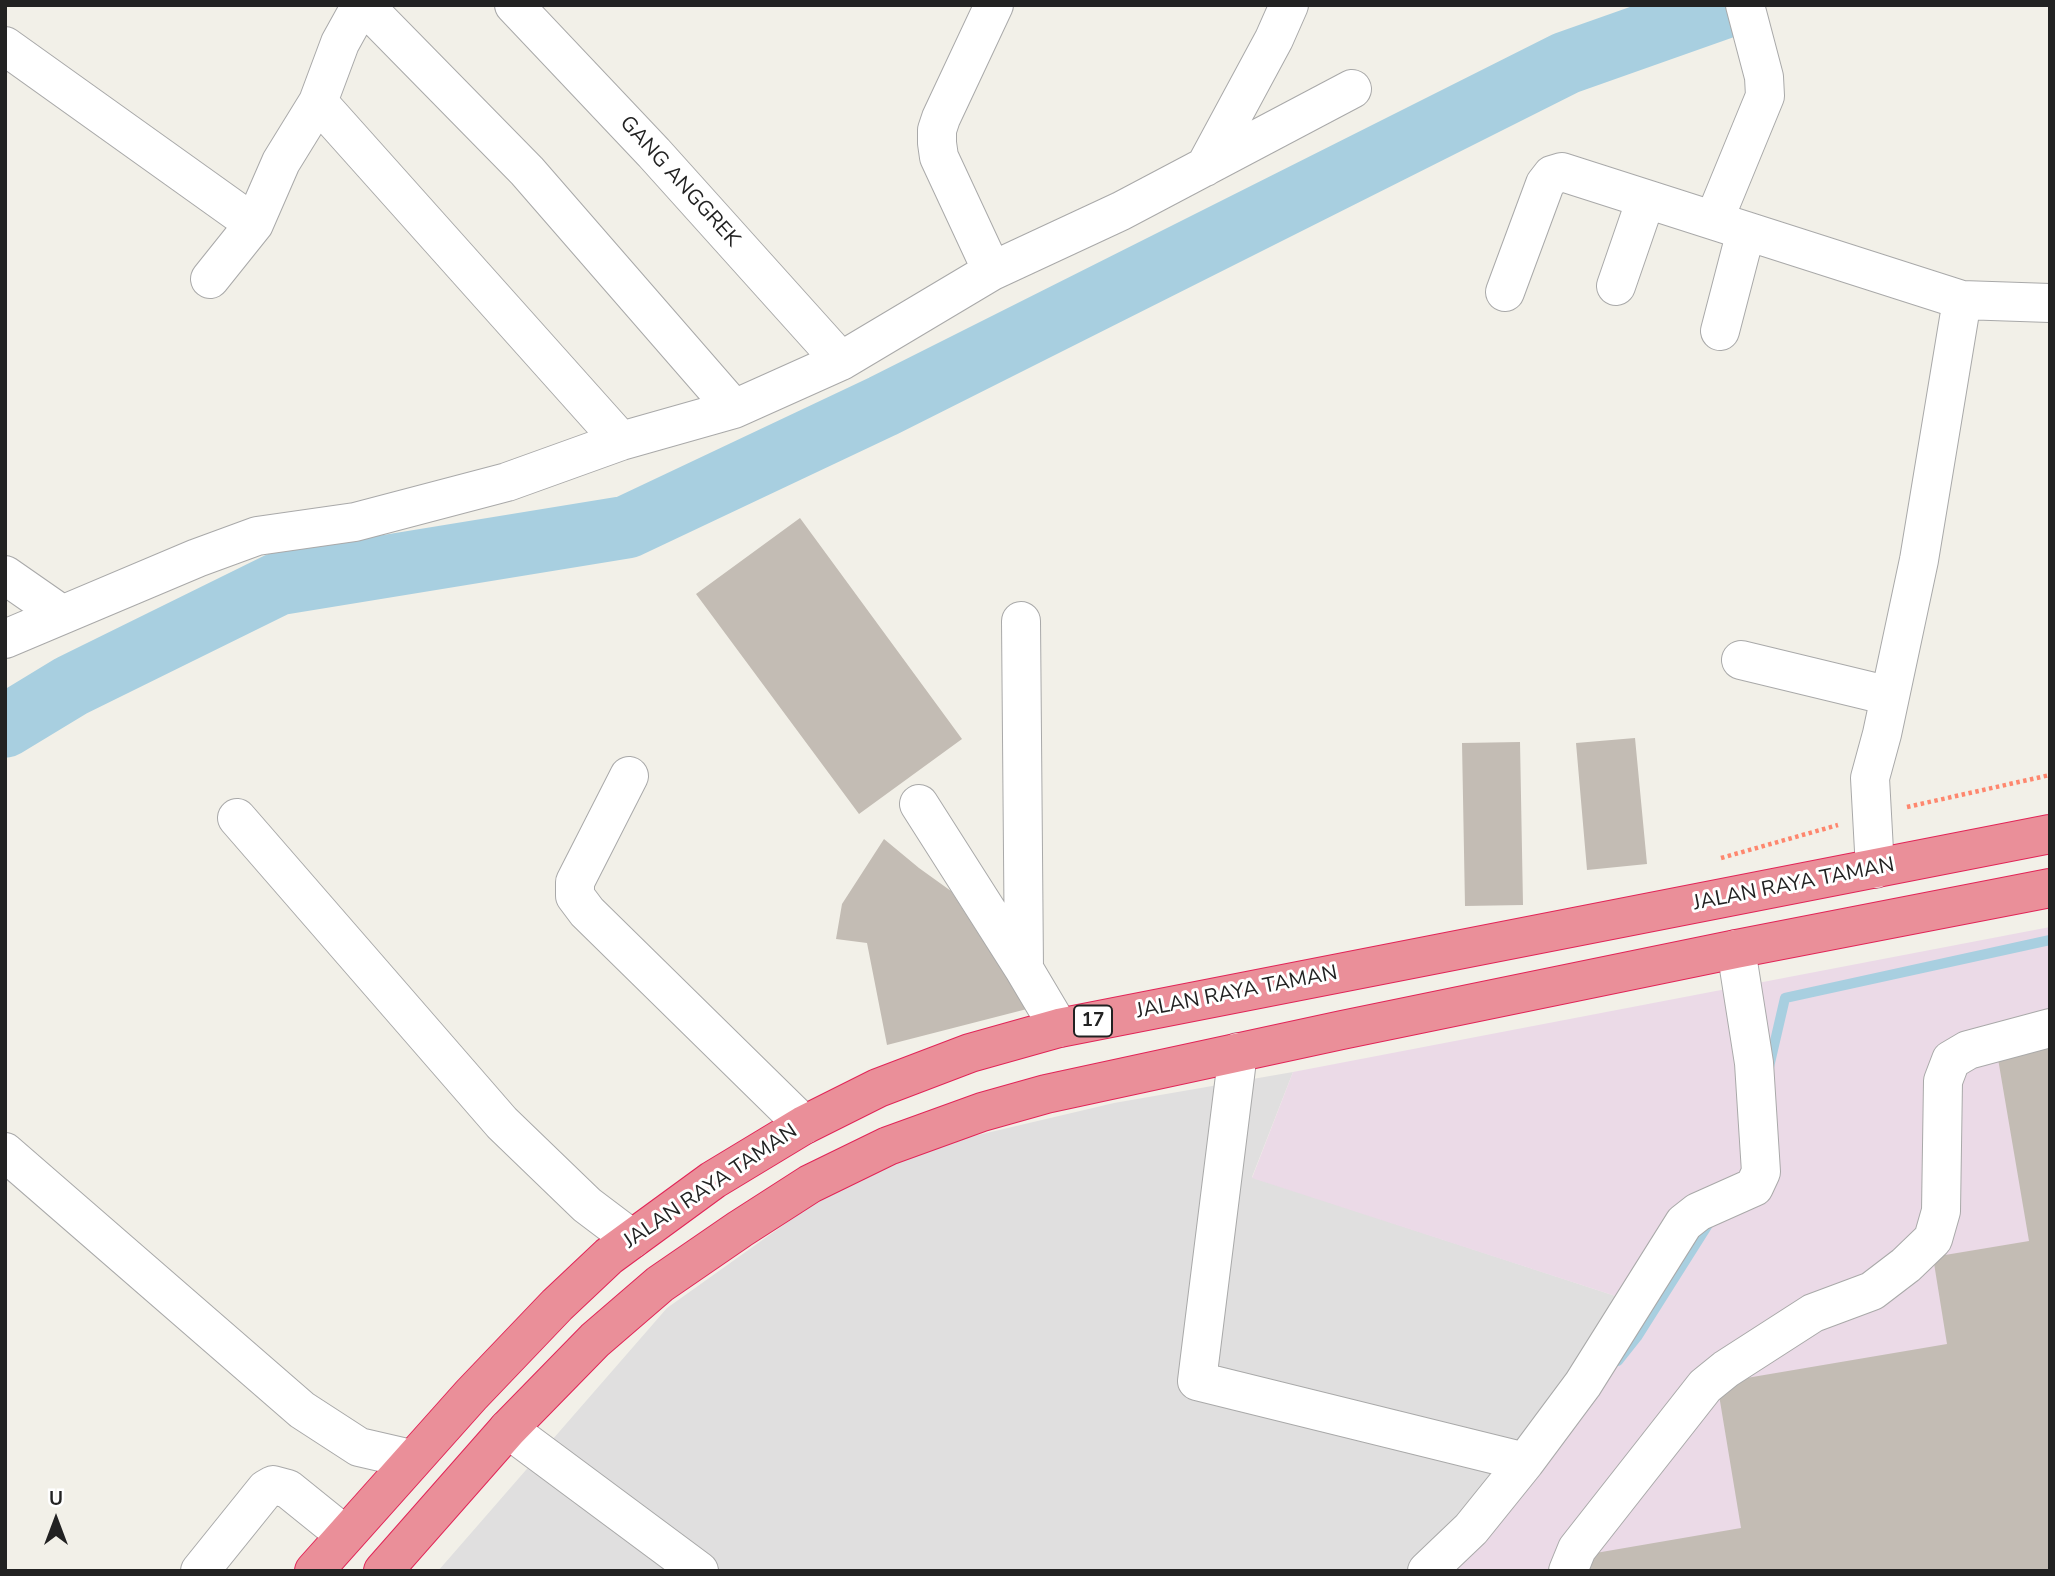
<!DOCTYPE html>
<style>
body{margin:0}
#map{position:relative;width:2055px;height:1576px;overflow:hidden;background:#f2f0e8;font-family:"Nunito Sans",sans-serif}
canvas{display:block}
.frame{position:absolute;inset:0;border:7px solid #222;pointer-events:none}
.north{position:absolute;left:21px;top:1485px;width:70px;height:70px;-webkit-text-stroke:5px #fff;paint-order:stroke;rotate:0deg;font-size:19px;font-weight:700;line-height:28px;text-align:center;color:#222}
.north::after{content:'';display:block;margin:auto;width:24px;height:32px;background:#222;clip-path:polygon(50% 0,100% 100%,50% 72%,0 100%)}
</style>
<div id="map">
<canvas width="2055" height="1576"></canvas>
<div class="frame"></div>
<div class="north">U</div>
</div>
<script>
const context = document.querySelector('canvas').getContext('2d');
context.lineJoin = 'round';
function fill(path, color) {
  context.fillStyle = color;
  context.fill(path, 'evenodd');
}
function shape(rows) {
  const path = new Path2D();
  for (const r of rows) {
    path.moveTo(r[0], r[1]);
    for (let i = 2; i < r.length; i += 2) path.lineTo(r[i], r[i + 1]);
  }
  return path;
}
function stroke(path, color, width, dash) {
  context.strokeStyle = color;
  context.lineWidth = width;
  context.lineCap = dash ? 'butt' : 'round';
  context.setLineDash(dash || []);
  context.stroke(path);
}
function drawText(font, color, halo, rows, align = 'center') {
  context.font = font + ' "Nunito Sans",sans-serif';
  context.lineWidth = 6;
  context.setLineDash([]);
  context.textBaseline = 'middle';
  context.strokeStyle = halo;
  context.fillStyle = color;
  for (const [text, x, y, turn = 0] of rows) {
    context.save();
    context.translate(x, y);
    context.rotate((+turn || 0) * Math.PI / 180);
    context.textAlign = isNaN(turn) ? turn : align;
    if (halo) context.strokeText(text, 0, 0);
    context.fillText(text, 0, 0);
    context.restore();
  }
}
fill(shape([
 [1293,1072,1252,1177,1634,1302,1424,1571,438,1571,667,1308,876,1159,1114,1103]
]), '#e0dfdf');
fill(shape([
 [2050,927,2050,1571,1424,1571,1634,1302,1252,1178,1293,1072]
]), '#ebdae7');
stroke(shape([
 [1769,1067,1785,998,2050,940],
 [1618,1361,1637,1337,1709,1223]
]), '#a8cfe0', 10);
stroke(shape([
 [5,726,71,686,278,584,627,527,883,406,1566,63,1730,5]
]), '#a8cfe0', 63);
fill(shape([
 [800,518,962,739,859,814,696,594],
 [1635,738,1647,864,1587,870,1576,743],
 [1520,742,1523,905,1465,906,1462,743],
 [884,839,919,868,951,891,1027,1009,887,1045,867,943,836,939,842,904],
 [2050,1038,2050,1571,1587,1571,1584,1555,1741,1528,1717,1383,1947,1344,1933,1257,2029,1241,1996,1047]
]), '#c3bcb4');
const minor = shape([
 [364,5,527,171,734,409],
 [514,5,654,153,841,361],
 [5,46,254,224,281,162,318,102,621,441],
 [318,102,340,43,361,5],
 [1205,167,1274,39,1289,5],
 [1714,220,1765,96,1764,77,1745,5],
 [992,271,939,157,937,143,937,130,941,118,994,5],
 [210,279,254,224],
 [1616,286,1646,199],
 [1505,292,1545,184,1552,175,1562,172,1962,300,2050,303],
 [1720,331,1746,231],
 [5,575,61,614],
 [1021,621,1024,969],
 [5,639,197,558,257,536,355,522,507,482,621,441,734,409,841,361,992,271,1121,211,1352,89],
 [1741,660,1890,696],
 [629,776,575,882,575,896,587,912,804,1125],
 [919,804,1024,969,1059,1028],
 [237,818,502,1123,587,1205,632,1239],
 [1875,869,1870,778,1882,734,1919,560,1962,300],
 [1238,1052,1197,1381,1525,1462],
 [5,1152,302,1410,359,1447,411,1459],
 [508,1429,699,1571],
 [200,1571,266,1489,273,1485,288,1489,345,1535],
 [1427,1571,1471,1529,1525,1462,1583,1384,1684,1223,1698,1212,1754,1187,1761,1172,1754,1063,1736,949],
 [1568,1571,1577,1549,1705,1386,1726,1369,1813,1313,1872,1291,1906,1265,1933,1239,1941,1211,1943,1081,1951,1060,1968,1050,2050,1028]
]);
const highway = shape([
 [314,1571,471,1395,557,1305,609,1256,713,1180,804,1125,878,1088,970,1053,1059,1028,2050,834],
 [383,1571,508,1429,595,1340,660,1284,740,1229,810,1184,888,1146,982,1112,1046,1094,1342,1030,1736,949,2050,888]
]);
stroke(minor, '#a9a9a9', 40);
stroke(highway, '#e12557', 40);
stroke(shape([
 [1907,807,2050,775],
 [1721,858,1838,825]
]), '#fe876e', 4.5, [3.5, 3.5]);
stroke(minor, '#fff', 38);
stroke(highway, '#ea8f99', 38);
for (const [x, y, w] of [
 [1093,1021,38]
]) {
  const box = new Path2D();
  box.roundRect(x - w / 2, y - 15.5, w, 31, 5);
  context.fillStyle = '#fff';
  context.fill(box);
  stroke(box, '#222', 2);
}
drawText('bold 19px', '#222', null, [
 ["17",1093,1021]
]);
drawText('21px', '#222', '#fff', [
 ["GANG ANGGREK",679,182,48],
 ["JALAN RAYA TAMAN",1794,885,-11],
 ["JALAN RAYA TAMAN",1237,993,-11],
 ["JALAN RAYA TAMAN",711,1187,-34]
]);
</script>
